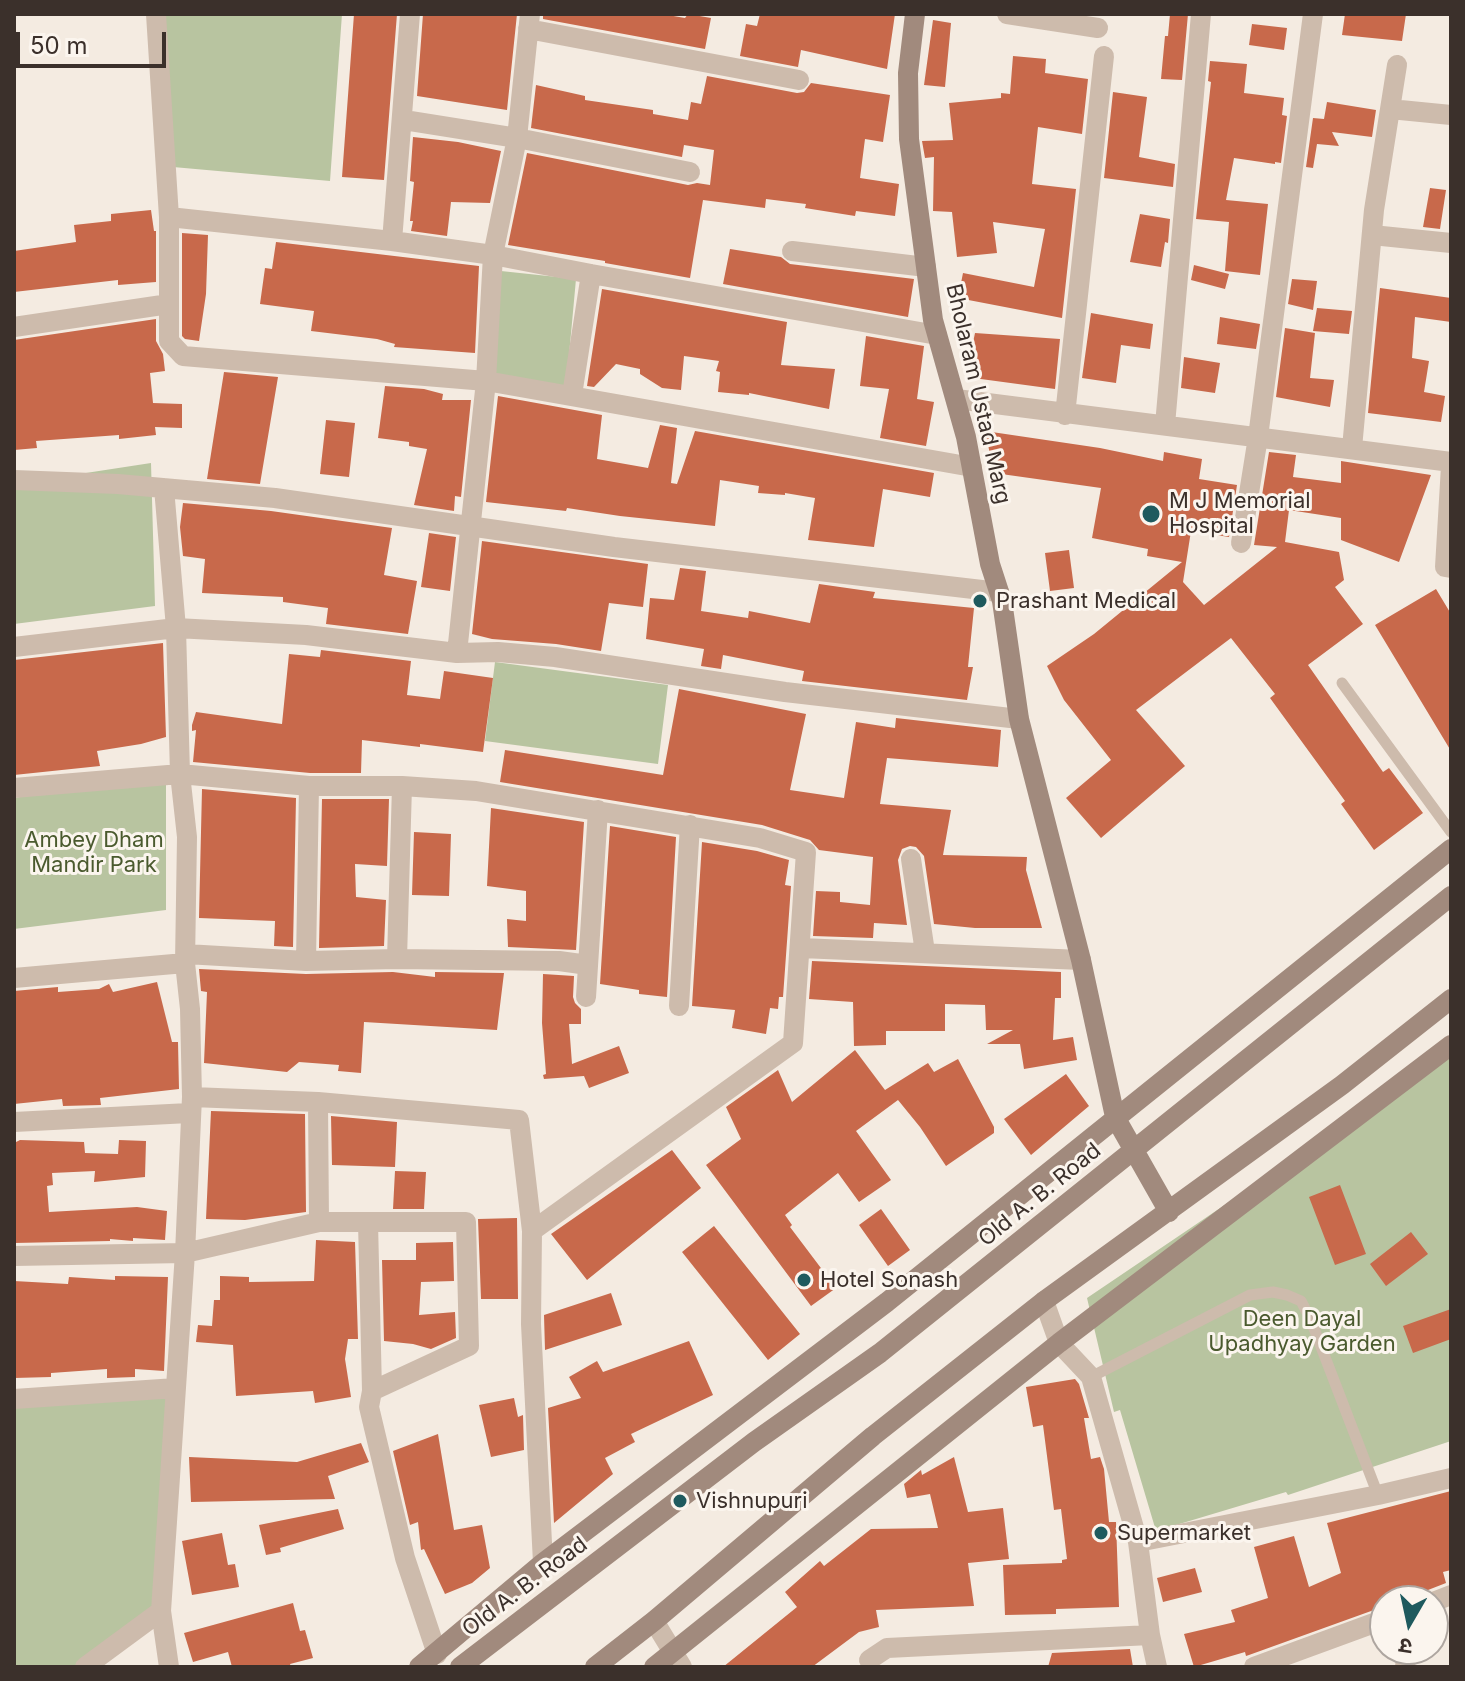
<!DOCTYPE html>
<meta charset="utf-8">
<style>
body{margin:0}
#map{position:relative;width:1465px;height:1681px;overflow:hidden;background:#f4ebe1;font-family:Inter,"Noto Sans Devanagari",sans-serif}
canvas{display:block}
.frame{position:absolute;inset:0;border:16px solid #3b302b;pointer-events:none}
.north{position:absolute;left:1369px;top:1585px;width:80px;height:80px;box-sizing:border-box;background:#fbf5ee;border:2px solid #aea6a0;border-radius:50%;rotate:189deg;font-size:22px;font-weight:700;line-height:32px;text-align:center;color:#3b302b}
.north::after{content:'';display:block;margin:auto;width:28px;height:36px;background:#1f5a5e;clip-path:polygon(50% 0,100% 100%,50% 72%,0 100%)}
.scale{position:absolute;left:16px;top:32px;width:150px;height:36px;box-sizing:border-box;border:4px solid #3b302b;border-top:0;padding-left:10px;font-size:24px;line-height:28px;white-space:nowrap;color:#3b302b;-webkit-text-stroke:6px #fbf5ee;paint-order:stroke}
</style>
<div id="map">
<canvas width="1465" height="1681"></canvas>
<div class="frame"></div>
<div class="north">उ</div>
<div class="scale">50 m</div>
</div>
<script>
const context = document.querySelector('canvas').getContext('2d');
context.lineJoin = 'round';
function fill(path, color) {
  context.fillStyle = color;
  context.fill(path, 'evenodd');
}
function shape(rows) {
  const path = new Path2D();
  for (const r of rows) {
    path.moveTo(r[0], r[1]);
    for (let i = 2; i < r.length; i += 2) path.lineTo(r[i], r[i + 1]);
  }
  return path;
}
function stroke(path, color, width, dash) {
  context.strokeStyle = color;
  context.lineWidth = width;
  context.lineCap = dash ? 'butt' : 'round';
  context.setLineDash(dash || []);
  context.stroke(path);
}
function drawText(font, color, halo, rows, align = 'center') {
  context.font = font + ' Inter,sans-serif';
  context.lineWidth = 6;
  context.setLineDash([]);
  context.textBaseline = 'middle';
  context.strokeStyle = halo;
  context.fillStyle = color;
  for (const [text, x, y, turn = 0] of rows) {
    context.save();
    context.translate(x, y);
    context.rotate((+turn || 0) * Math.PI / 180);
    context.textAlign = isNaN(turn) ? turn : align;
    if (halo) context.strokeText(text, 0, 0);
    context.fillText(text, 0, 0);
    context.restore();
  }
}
fill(shape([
 [163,14,342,14,330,181,173,167],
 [501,271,576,279,566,388,491,380],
 [151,463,155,606,14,624,14,484],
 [495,662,668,685,658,764,485,741],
 [166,773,166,910,14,929,14,798],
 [1451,1052,1451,1441,1288,1495,1286,1492,1156,1531,1120,1410,1114,1412,1087,1298],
 [176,1388,161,1611,85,1667,14,1667,14,1399]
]), '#b8c4a0');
fill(shape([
 [354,14,397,14,384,180,342,177],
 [423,14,517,14,507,110,417,96],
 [543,14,662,14,685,18,688,14,711,18,705,49,543,19],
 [760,14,895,14,887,69,801,50,798,67,740,56,746,24,757,26],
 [1170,14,1188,14,1182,80,1161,79,1165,36,1168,36],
 [1345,14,1406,14,1402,41,1342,35],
 [933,20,951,23,945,87,924,85],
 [1252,24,1287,28,1284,50,1249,45],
 [1013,56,1046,59,1045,73,1088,79,1082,134,1038,127,1032,184,1076,189,1062,318,958,298,963,273,1034,287,1045,229,993,222,997,253,957,257,952,212,933,211,934,157,925,158,922,141,953,140,949,103,1001,98,1001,93,1010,94],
 [1210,61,1247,64,1244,93,1284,98,1282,115,1287,116,1281,163,1275,162,1275,164,1234,158,1226,200,1268,204,1260,275,1225,271,1229,222,1196,219,1211,82,1208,81],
 [707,76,797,93,804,92,811,83,890,95,883,142,865,139,860,178,899,184,895,216,856,211,855,216,805,208,806,204,766,199,765,208,703,200,690,278,605,263,605,261,508,245,527,153,688,185,697,183,710,185,714,150,684,145,682,157,531,128,536,85,585,96,585,100,653,110,653,114,688,120,691,102,701,104],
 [1113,92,1147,97,1139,157,1175,164,1173,187,1104,178],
 [1327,102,1376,110,1372,137,1332,132,1339,146,1317,144,1313,168,1306,167,1313,118,1324,119],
 [413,137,458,142,501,151,490,203,451,202,447,236,411,231,413,221,410,221,414,182,410,181],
 [1430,188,1446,190,1440,229,1423,227],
 [151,210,154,231,156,231,156,282,118,285,118,280,14,292,14,251,76,242,74,225,111,221,111,214],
 [1140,214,1170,219,1168,243,1165,242,1161,267,1130,262],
 [182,233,208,235,206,294,199,341,185,339,182,336],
 [276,242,479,266,475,353,394,347,395,344,377,339,311,331,314,311,260,304,265,268,272,269],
 [730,249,781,257,790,264,914,279,908,317,723,284],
 [1194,265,1229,274,1225,289,1191,280],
 [1292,279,1317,281,1313,310,1288,304],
 [1380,288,1451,298,1451,322,1415,317,1412,358,1429,361,1424,392,1445,396,1441,422,1368,413],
 [602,289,787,322,781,365,835,369,829,409,749,393,749,395,718,392,720,372,716,371,719,361,684,356,681,390,662,388,640,374,640,369,616,364,594,387,587,386],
 [1317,308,1352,311,1349,334,1313,331],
 [1091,313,1153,324,1150,349,1121,345,1116,383,1082,378],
 [1220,317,1260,324,1256,349,1217,344],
 [156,319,156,341,163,354,165,371,150,373,153,403,182,404,182,428,155,427,156,435,119,439,119,435,36,441,37,448,14,450,14,340],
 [1285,328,1315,333,1310,378,1334,380,1330,407,1276,397],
 [975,333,1060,339,1055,389,966,377],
 [866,336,924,346,917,399,934,402,926,446,880,438,889,389,860,386],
 [1184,357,1220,363,1215,393,1181,388],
 [224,372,278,377,260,484,207,479],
 [385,386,424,389,443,394,442,400,471,400,461,497,455,496,454,511,414,505,427,449,409,446,409,442,378,438],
 [498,396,602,415,597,459,648,468,660,425,677,428,671,483,677,484,695,431,934,473,930,497,883,489,874,547,808,540,815,498,785,493,785,495,758,493,759,486,720,480,715,526,620,516,567,508,566,511,486,502],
 [326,420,355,423,349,477,320,474],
 [985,431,1100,448,1163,461,1164,452,1202,459,1199,479,1237,485,1229,537,1191,531,1183,582,1204,605,1277,547,1254,545,1269,452,1296,455,1293,477,1341,483,1341,461,1431,475,1399,562,1341,540,1341,518,1289,510,1285,542,1339,552,1344,580,1335,587,1363,624,1308,665,1383,772,1389,768,1423,813,1374,850,1341,804,1345,801,1270,698,1275,694,1231,638,1136,710,1185,766,1101,838,1066,798,1111,760,1064,700,1047,666,1094,634,1182,562,1147,556,1148,549,1092,538,1101,488,994,473],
 [183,503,271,511,392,528,384,575,417,581,408,634,326,624,328,608,283,602,283,597,202,593,205,559,183,556,180,527],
 [429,533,456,537,450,591,421,587],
 [482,541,648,564,643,607,609,603,601,651,556,644,492,639,472,634],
 [1069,550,1074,588,1050,591,1045,553],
 [680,568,706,571,701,611,748,618,749,611,810,623,819,584,875,592,873,598,974,608,968,667,973,667,967,700,802,681,804,671,723,655,721,669,701,666,704,649,646,639,650,598,674,600],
 [1436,589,1451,614,1451,751,1375,625],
 [163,643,166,737,141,744,97,751,100,766,14,775,14,660],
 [321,650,411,661,407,695,440,699,444,671,493,678,483,752,420,744,420,747,362,740,361,773,310,773,193,762,196,730,192,731,192,725,196,712,282,724,289,654,320,657],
 [679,689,806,714,790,790,844,798,856,722,895,728,896,718,1001,730,998,767,887,758,880,804,951,810,943,855,1027,857,1026,870,1042,928,975,928,934,924,924,856,916,847,910,846,902,849,898,860,907,925,874,923,873,938,813,936,816,891,840,892,840,902,870,905,873,857,819,850,810,840,762,825,500,782,505,750,663,775],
 [202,789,296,798,293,947,274,946,275,921,199,918],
 [322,799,389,799,387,866,355,864,356,897,386,900,384,946,319,948],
 [491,808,584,822,576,950,508,947,507,919,526,921,526,891,487,886],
 [610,826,676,837,667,997,639,994,639,990,600,984],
 [414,832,451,834,449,896,412,895],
 [702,842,757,851,789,860,785,885,791,886,783,997,779,997,778,1009,770,1008,766,1034,732,1028,735,1010,692,1006],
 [812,961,1061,972,1061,998,1055,998,1053,1040,1073,1037,1077,1060,1024,1069,1020,1044,987,1044,1013,1030,986,1030,985,1005,945,1004,945,1031,886,1031,886,1045,854,1046,853,1002,809,999],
 [199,969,306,974,393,972,435,977,435,972,504,973,497,1030,364,1022,361,1073,338,1071,339,1065,299,1062,287,1072,204,1063,207,992,201,991],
 [543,974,574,976,573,997,575,1003,581,1009,581,1024,569,1024,572,1064,619,1046,629,1073,589,1088,584,1076,544,1079,543,1075,546,1074,542,1023],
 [157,982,172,1042,178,1042,179,1089,100,1098,101,1105,63,1106,62,1099,14,1104,14,991,58,987,58,992,99,989,109,984,113,992],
 [855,1050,885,1090,928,1063,934,1072,958,1059,994,1127,994,1133,946,1166,920,1127,898,1100,856,1131,891,1180,859,1202,838,1173,785,1215,792,1225,790,1227,836,1288,811,1306,706,1165,741,1139,726,1107,778,1070,792,1102],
 [1066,1074,1089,1106,1031,1155,1004,1119],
 [211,1111,305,1114,306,1212,245,1220,206,1219],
 [331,1116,397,1122,395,1167,332,1165],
 [20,1140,84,1142,85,1153,118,1154,119,1140,146,1141,145,1177,94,1182,95,1171,52,1173,53,1185,47,1186,49,1212,137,1207,167,1211,165,1240,133,1238,133,1241,110,1239,110,1241,14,1243,14,1143],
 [672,1150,701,1188,587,1280,551,1234],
 [395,1171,426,1172,424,1209,393,1209],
 [1340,1185,1366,1254,1335,1265,1309,1197],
 [881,1209,910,1250,888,1266,859,1225],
 [517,1218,518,1299,481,1299,478,1219],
 [714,1226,800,1334,768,1360,682,1252],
 [1411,1232,1428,1254,1386,1286,1370,1264],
 [316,1240,355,1242,358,1339,348,1339,345,1359,351,1397,315,1403,313,1391,236,1396,233,1345,196,1342,198,1325,212,1326,214,1300,220,1300,220,1276,249,1277,249,1282,314,1281],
 [453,1242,454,1281,421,1282,419,1315,455,1312,456,1338,431,1349,413,1344,384,1341,382,1260,416,1260,416,1243],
 [115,1276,168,1277,164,1371,135,1369,135,1377,107,1378,107,1369,51,1373,51,1377,14,1378,14,1281,68,1284,69,1277,115,1280],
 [611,1293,622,1325,545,1350,544,1315],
 [1451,1309,1451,1339,1413,1353,1403,1326],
 [689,1341,713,1395,631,1434,635,1442,605,1458,613,1474,554,1523,548,1408,581,1398,569,1377,597,1361,603,1372],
 [1075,1379,1079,1384,1089,1418,1084,1418,1091,1459,1100,1457,1104,1469,1109,1522,1116,1522,1119,1607,1056,1609,1056,1614,1005,1615,1003,1565,1062,1563,1062,1560,1067,1559,1061,1509,1054,1510,1043,1425,1033,1427,1026,1387],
 [514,1398,518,1417,523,1415,524,1450,491,1457,479,1405],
 [438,1434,454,1530,482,1525,490,1568,472,1583,445,1594,424,1549,421,1550,418,1522,410,1525,393,1451],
 [361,1443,369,1462,328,1476,335,1499,191,1502,189,1457,297,1462],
 [954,1457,968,1512,1003,1508,1009,1559,968,1563,974,1606,876,1610,879,1627,859,1632,812,1667,723,1667,797,1607,785,1592,820,1561,824,1566,871,1529,938,1528,930,1494,907,1498,904,1484,921,1470,922,1475],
 [1451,1491,1451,1570,1443,1572,1446,1583,1428,1590,1420,1599,1385,1601,1385,1606,1249,1655,1246,1656,1245,1652,1194,1667,1184,1634,1235,1622,1231,1610,1268,1598,1254,1547,1294,1536,1309,1587,1341,1573,1327,1523],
 [338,1509,344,1529,280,1548,281,1552,266,1555,259,1525],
 [222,1533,228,1565,235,1564,239,1587,192,1595,182,1541],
 [1195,1568,1202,1592,1163,1602,1157,1578],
 [293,1603,300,1631,305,1630,313,1658,290,1664,291,1667,232,1667,228,1652,193,1662,184,1633],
 [1130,1649,1133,1667,1048,1667,1052,1653]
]), '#c8694b');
stroke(shape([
 [1342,683,1451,832],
 [1091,1377,1250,1295,1273,1292,1287,1295,1301,1301,1310,1318,1378,1495]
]), '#cdbbac', 11);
stroke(shape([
 [156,14,169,217],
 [530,14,517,138,493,255,591,274],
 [1007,14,1098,28],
 [528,29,799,80],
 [1390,109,1451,115],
 [404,120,517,138,690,172],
 [1372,235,1451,243],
 [392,241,410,14],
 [792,251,926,267],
 [169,304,169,217,392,241,493,255,486,381,457,653],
 [14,327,169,304,169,341,183,356,486,381,972,467],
 [572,395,591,274,937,335],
 [956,399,1451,462],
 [1065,415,1104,56],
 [1165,425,1201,14],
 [1352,448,1374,210,1397,65],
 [1451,466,1445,567,1451,568],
 [14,480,118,484,275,498,614,547,999,592],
 [1241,543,1258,437,1313,14],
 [14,647,176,628,306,635,457,653,498,652,555,657,785,692,1019,719],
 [14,788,180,774,309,786,402,786,476,791,760,838,806,852,793,1043,532,1231],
 [911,859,925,952],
 [801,948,1081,960],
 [186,954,306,961,397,959,559,961,588,965],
 [397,959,402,786],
 [306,961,309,786],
 [14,978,185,963],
 [586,997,598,810],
 [679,1006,690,825],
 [192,1097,318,1102,519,1120,532,1231,531,1324,543,1563],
 [318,1102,319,1222],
 [14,1122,189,1113],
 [368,1222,372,1391,369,1407,405,1558,437,1654],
 [14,1256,185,1253,192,1097,190,1009,185,963,187,837,180,774,176,628,164,488],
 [1044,1301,1059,1343,1091,1377,1138,1542,1150,1635,1157,1667],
 [14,1399,176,1388],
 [1138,1542,1378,1495,1451,1478],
 [1433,1602,1451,1595],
 [654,1621,682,1667],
 [869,1660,887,1648,1150,1635],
 [85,1667,161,1611],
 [169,1667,161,1611,185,1253,319,1222,466,1222,469,1346,372,1391],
 [1254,1667,1385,1619],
 [1405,1667,1407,1649]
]), '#cdbbac', 20);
stroke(shape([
 [915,14,908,73,909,139,933,320,966,437,990,564,1002,601,1019,719,1081,960,1115,1117,1169,1212],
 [419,1667,543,1563,887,1302,1451,849],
 [460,1667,754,1442,880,1353,1451,896],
 [595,1667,654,1621,873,1436,1044,1301,1342,1085,1451,999],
 [654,1667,1059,1343,1451,1045]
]), '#a18a7d', 20);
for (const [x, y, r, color] of [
 [1151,514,10,"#1f5a5e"],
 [980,601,8,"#1f5a5e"],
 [804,1280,8,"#1f5a5e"],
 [680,1501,8,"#1f5a5e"],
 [1101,1533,8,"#1f5a5e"]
]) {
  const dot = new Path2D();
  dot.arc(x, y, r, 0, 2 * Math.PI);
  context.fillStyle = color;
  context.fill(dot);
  stroke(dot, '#fbf5ee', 3);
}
drawText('22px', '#3b302b', '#fbf5ee', [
 ["Bholaram Ustad Marg",978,394,77],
 ["Old A. B. Road",1040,1195,-39],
 ["Old A. B. Road",525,1587,-37]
]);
drawText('22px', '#3b302b', '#fbf5ee', [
 ["M J Memorial",1169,501],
 ["Hospital",1169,526],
 ["Prashant Medical",996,601],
 ["Hotel Sonash",820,1280],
 ["Vishnupuri",696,1501],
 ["Supermarket",1117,1533]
], 'left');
drawText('22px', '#4a5a2e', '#fbf5ee', [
 ["Ambey Dham",94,840],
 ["Mandir Park",94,865],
 ["Deen Dayal",1302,1319],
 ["Upadhyay Garden",1302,1344]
]);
</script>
